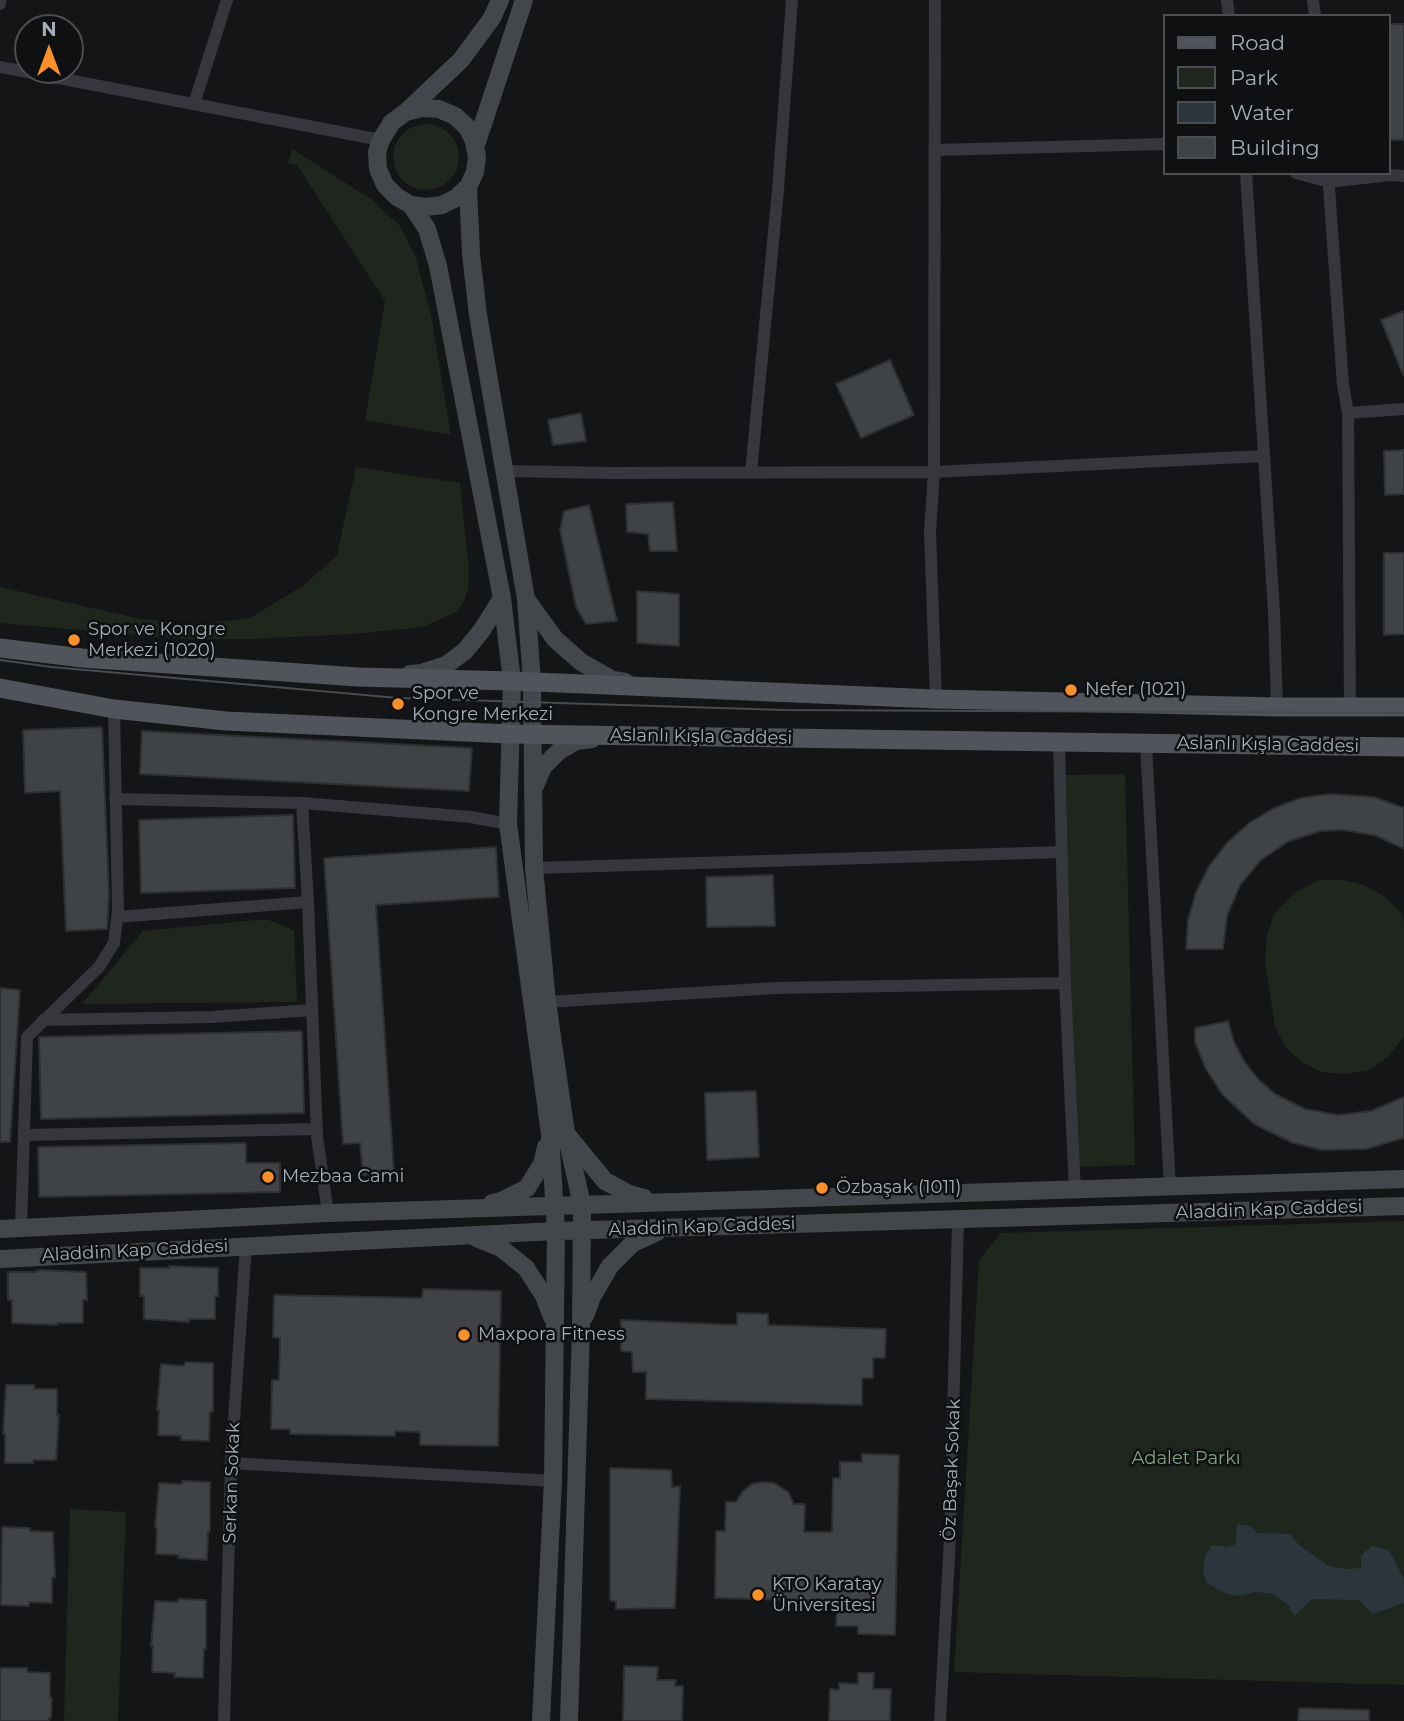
<!DOCTYPE html>
<meta charset="utf-8">
<style>
body{margin:0}
#map{position:relative;width:1404px;height:1721px;overflow:hidden;background:#141516;font-family:Montserrat,sans-serif}
canvas{display:block}
.legend{position:absolute;left:1163px;top:14px;width:228px;height:161px;box-sizing:border-box;background:#0f1011;border:2px solid #4b4f53;margin:0;padding:9px 12px;list-style:none;font-size:21px;color:#a5aeb7}
.legend li{display:flex;align-items:center;gap:14px;height:35px}
.legend b{width:35px;border:2px solid #4b4f53}
.north{position:absolute;left:14px;top:14px;width:70px;height:70px;box-sizing:border-box;background:#0f1011;border:2px solid #4b4f53;border-radius:50%;rotate:0deg;font-size:19px;font-weight:700;line-height:28px;text-align:center;color:#a5aeb7}
.north::after{content:'';display:block;margin:auto;width:24px;height:32px;background:#fa9029;clip-path:polygon(50% 0,100% 100%,50% 72%,0 100%)}
</style>
<div id="map">
<canvas width="1404" height="1721"></canvas>
<ul class="legend">
<li><b style="height:9px;background:#51555b"></b>Road</li>
<li><b style="height:19px;background:#1e261e"></b>Park</li>
<li><b style="height:19px;background:#2a363b"></b>Water</li>
<li><b style="height:19px;background:#404346"></b>Building</li>
</ul>
<div class="north">N</div>
</div>
<script>
const context = document.querySelector('canvas').getContext('2d');
context.lineJoin = 'round';
function fill(path, color) {
  context.fillStyle = color;
  context.fill(path, 'evenodd');
}
function shape(rows) {
  const path = new Path2D();
  for (const r of rows) {
    if (r.length === 3) {
      path.moveTo(r[0] + r[2], r[1]);
      path.arc(r[0], r[1], r[2], 0, 2 * Math.PI);
      continue;
    }
    path.moveTo(r[0], r[1]);
    for (let i = 2; i < r.length; i += 2) path.lineTo(r[i], r[i + 1]);
  }
  return path;
}
function stroke(path, color, width, dash) {
  context.strokeStyle = color;
  context.lineWidth = width;
  context.lineCap = dash ? 'butt' : 'round';
  context.setLineDash(dash || []);
  context.stroke(path);
}
function drawText(font, color, halo, rows, align = 'center') {
  context.font = font + ' Montserrat,sans-serif';
  context.lineWidth = 5;
  context.setLineDash([]);
  context.textBaseline = 'middle';
  context.strokeStyle = halo;
  context.fillStyle = color;
  for (const [text, x, y, turn = 0] of rows) {
    context.save();
    context.translate(x, y);
    context.rotate((+turn || 0) * Math.PI / 180);
    context.textAlign = isNaN(turn) ? turn : align;
    if (halo) context.strokeText(text, 0, 0);
    context.fillText(text, 0, 0);
    context.restore();
  }
}
fill(shape([
 [426,157,33],
 [292,149,371,199,400,226,416,258,431,315,451,435,365,420,385,301,297,165,288,163],
 [356,467,460,483,469,569,468,589,464,601,458,611,423,627,353,634,251,639,183,639,0,623,0,587,136,618,192,625,250,618,304,585,337,555],
 [1125,774,1135,1165,1075,1167,1066,775],
 [1319,880,1343,880,1364,885,1381,894,1401,912,1404,922,1404,1037,1387,1058,1367,1071,1344,1074,1321,1072,1302,1062,1286,1048,1275,1027,1265,962,1267,936,1274,914,1294,893],
 [266,919,294,930,297,1002,82,1004,143,931],
 [1404,1221,1404,1685,954,1672,979,1260,1001,1233],
 [70,1509,126,1512,118,1721,64,1721]
]), '#1e261e');
fill(shape([
 [1237,1524,1250,1526,1257,1533,1290,1534,1298,1544,1327,1565,1344,1569,1361,1568,1361,1556,1372,1546,1389,1550,1404,1579,1404,1603,1373,1614,1359,1600,1312,1599,1294,1616,1289,1606,1274,1594,1256,1592,1236,1596,1224,1593,1207,1583,1203,1571,1206,1554,1212,1545,1227,1547,1236,1544]
]), '#2a363b');
const building = shape([
 [1388,24,1404,24,1404,140,1388,140,1388,24],
 [1404,311,1404,375,1403,375,1381,320,1404,311],
 [890,360,914,415,861,438,836,384,890,360],
 [581,413,586,441,553,445,548,420,581,413],
 [1404,450,1404,494,1385,495,1384,451,1404,450],
 [673,502,677,551,650,551,648,534,627,532,626,504,673,502],
 [589,505,617,621,586,624,576,607,560,530,564,511,589,505],
 [1384,553,1404,553,1404,634,1384,635,1384,553],
 [637,591,679,594,679,646,637,643,637,591],
 [102,727,109,895,107,929,66,931,60,791,25,793,23,730,102,727],
 [142,731,472,748,469,791,140,774,142,731],
 [1330,794,1374,797,1404,808,1404,849,1377,836,1344,830,1321,831,1289,841,1261,860,1240,885,1227,916,1223,949,1186,949,1188,920,1196,892,1209,866,1227,843,1249,823,1274,808,1301,798,1330,794],
 [293,815,295,888,141,893,139,820,293,815],
 [496,847,499,897,376,905,394,1173,363,1175,360,1143,343,1144,324,858,496,847],
 [773,875,775,926,707,927,706,877,773,875],
 [0,988,20,990,10,1142,0,1142,0,988],
 [1228,1021,1234,1042,1244,1061,1258,1079,1275,1094,1305,1109,1338,1115,1371,1111,1404,1097,1404,1138,1366,1149,1322,1150,1293,1143,1254,1124,1222,1094,1206,1069,1195,1042,1195,1028,1228,1021],
 [302,1031,304,1113,41,1119,39,1037,302,1031],
 [756,1091,759,1157,707,1160,705,1093,756,1091],
 [246,1143,246,1163,280,1163,280,1192,39,1197,38,1147,246,1143],
 [169,1266,218,1268,218,1296,215,1296,215,1319,189,1319,189,1322,144,1319,144,1296,140,1296,140,1268,169,1268,169,1266],
 [37,1270,86,1272,87,1300,83,1300,83,1323,57,1323,57,1325,12,1323,12,1300,8,1300,8,1272,37,1272,37,1270],
 [423,1289,501,1291,498,1446,420,1445,420,1432,395,1431,395,1436,290,1434,290,1429,271,1429,272,1380,279,1380,280,1338,273,1337,274,1295,422,1298,423,1289],
 [737,1313,768,1314,768,1325,886,1329,885,1358,873,1358,873,1378,862,1378,862,1405,646,1399,646,1372,633,1372,632,1352,621,1351,621,1320,737,1325,737,1313],
 [185,1362,213,1363,213,1412,210,1412,209,1441,181,1440,181,1436,158,1435,159,1410,157,1410,161,1364,184,1366,185,1362],
 [6,1385,34,1385,34,1389,57,1389,57,1415,59,1415,56,1460,33,1460,33,1463,5,1463,5,1434,3,1434,6,1385],
 [862,1454,899,1455,895,1635,858,1634,858,1626,836,1626,837,1609,831,1609,831,1601,715,1598,716,1531,725,1531,726,1502,736,1502,743,1491,752,1484,763,1482,774,1483,788,1492,794,1504,805,1504,804,1532,832,1532,833,1478,840,1478,840,1462,862,1462,862,1454],
 [610,1468,671,1470,672,1487,680,1486,675,1608,616,1609,616,1602,610,1600,610,1468],
 [182,1481,210,1482,210,1531,208,1531,207,1560,178,1558,179,1555,156,1554,157,1528,155,1528,159,1483,182,1484,182,1481],
 [2,1527,30,1528,30,1531,53,1532,55,1577,52,1577,52,1603,29,1602,29,1606,1,1605,2,1527],
 [178,1599,206,1600,206,1649,204,1649,203,1678,174,1677,175,1673,152,1672,153,1646,151,1646,155,1601,178,1602,178,1599],
 [624,1666,658,1667,657,1680,676,1680,675,1686,683,1686,682,1721,623,1721,624,1666],
 [0,1668,27,1668,27,1672,50,1673,50,1698,52,1698,51,1718,49,1718,49,1721,0,1721,0,1668],
 [858,1673,874,1673,873,1689,891,1689,890,1721,829,1721,830,1689,839,1690,839,1683,858,1684,858,1673],
 [1299,1708,1369,1710,1369,1721,1298,1721,1299,1708]
]);
fill(building, '#404346');
stroke(building, '#2e2f32', 2);
stroke(shape([
 [935,0,934,472,930,532,936,699],
 [1227,0,1229,16],
 [1313,0,1315,16],
 [0,4,0,0],
 [0,67,381,140],
 [194,104,227,0],
 [935,150,1164,144],
 [1246,173,1274,612,1277,707],
 [1296,173,1329,182,1389,175,1404,176],
 [1328,173,1343,385,1348,413,1350,708],
 [1348,413,1404,409],
 [505,471,610,473,934,472,1264,456],
 [751,472,778,190,792,0],
 [1059,740,1065,983,1075,1190],
 [1146,744,1170,1187],
 [115,799,302,803],
 [534,868,1062,852],
 [308,902,302,803,471,817,508,824],
 [117,917,308,902,317,1136,328,1213],
 [547,1002,776,988,1065,983],
 [43,1020,212,1017,312,1010],
 [24,1135,317,1129],
 [21,1227,27,1037,99,967,114,943,118,911,114,709],
 [231,1463,553,1481],
 [224,1721,231,1463,246,1245],
 [940,1721,950,1538,958,1220]
]), '#35373c', 12);
stroke(shape([
 [406,112,461,60,492,18,500,0],
 [475,148,524,0],
 [468,187,456,198,442,205,426,207,411,205,397,197,385,185,378,169,377,152,381,140,392,122,406,112,422,108,439,109,455,116,467,127,474,141,477,157,475,172,468,187,471,254,478,315,526,599,532,682,534,868,547,1002,566,1133,582,1205,581,1329,569,1721],
 [411,205,427,229,438,266,502,598,512,681,508,824,550,1134,556,1231,553,1481,541,1721],
 [526,599,555,639,581,662,613,680,625,682],
 [410,674,421,673,446,665,465,651,482,630,502,598],
 [534,788,543,767,559,751,576,741,592,739],
 [568,1136,605,1181,629,1194,644,1198],
 [492,1203,501,1201,527,1188,542,1164,546,1147],
 [0,1229,328,1213,1404,1179],
 [476,1238,501,1248,526,1268,544,1296,552,1317],
 [0,1259,556,1231,1404,1206],
 [585,1316,592,1297,610,1266,633,1243,657,1232]
]), '#43474c', 18);
stroke(shape([
 [0,648,82,658,358,677,512,681,936,699,1277,707,1404,707],
 [0,688,114,709,226,721,509,734,1404,747]
]), '#51555b', 19);
stroke(shape([
 [0,660,52,667,398,698,784,710,1404,713]
]), '#484c51', 2);
for (const [x, y, r, color] of [
 [74,640,7,"#fa9029"],
 [1071,690,7,"#fa9029"],
 [398,704,7,"#fa9029"],
 [268,1177,7,"#fa9029"],
 [822,1188,7,"#fa9029"],
 [464,1335,7,"#fa9029"],
 [758,1595,7,"#fa9029"]
]) {
  const dot = new Path2D();
  dot.arc(x, y, r, 0, 2 * Math.PI);
  context.fillStyle = color;
  context.fill(dot);
  stroke(dot, '#0f1011', 2.5);
}
drawText('18px', '#a5aeb7', '#0f1011', [
 ["Spor ve Kongre",88,630],
 ["Merkezi (1020)",88,651],
 ["Nefer (1021)",1085,690],
 ["Spor ve",412,694],
 ["Kongre Merkezi",412,715],
 ["Mezbaa Cami",282,1177],
 ["Özbaşak (1011)",836,1188],
 ["Maxpora Fitness",478,1335],
 ["KTO Karatay",772,1585],
 ["Üniversitesi",772,1606]
], 'left');
drawText('18px', '#a5aeb7', '#0f1011', [
 ["Aslanlı Kışla Caddesi",701,737,1],
 ["Aslanlı Kışla Caddesi",1268,745,1],
 ["Aladdin Kap Caddesi",1269,1210,-2],
 ["Aladdin Kap Caddesi",702,1227,-2],
 ["Aladdin Kap Caddesi",135,1251,-3],
 ["Öz Başak Sokak",952,1470,-88],
 ["Serkan Sokak",232,1483,-88]
]);
drawText('18px', '#80a37c', '#0f1011', [
 ["Adalet Parkı",1186,1459]
]);
</script>
